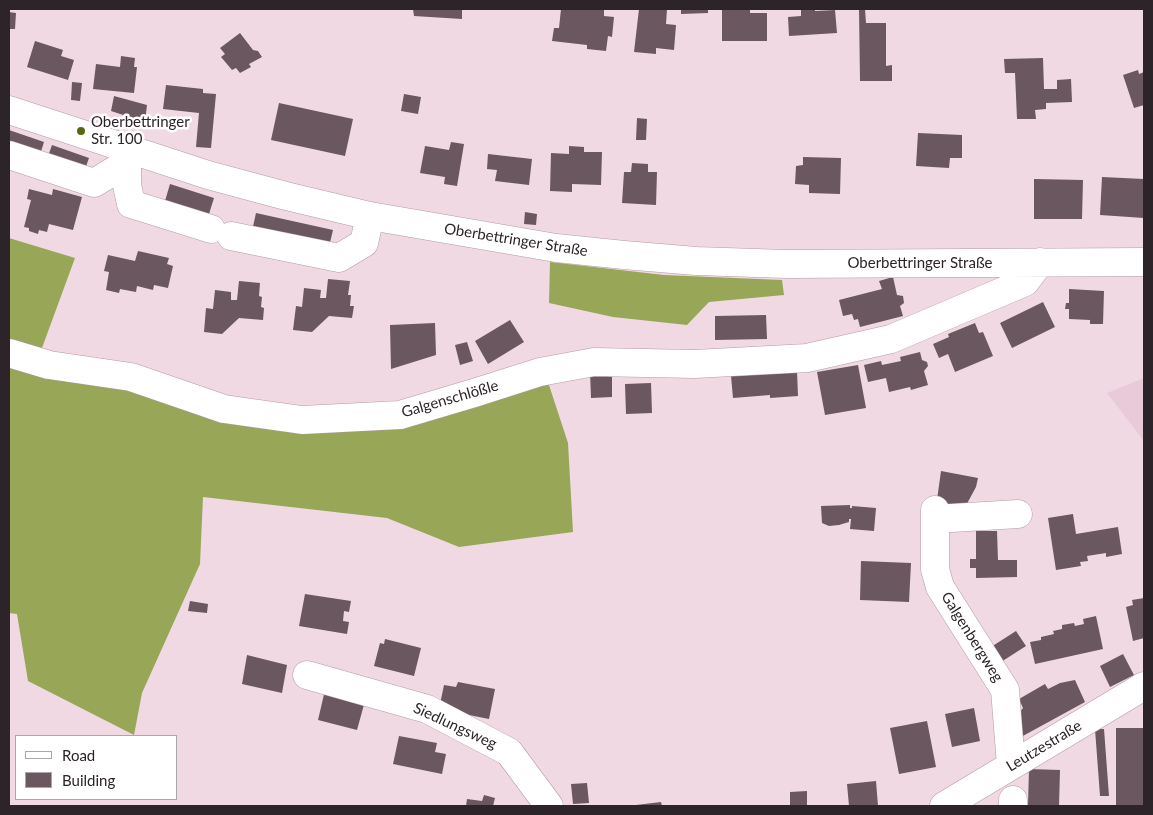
<!DOCTYPE html>
<meta charset="utf-8">
<style>
body{margin:0}
#map{position:relative;width:1153px;height:815px;overflow:hidden;background:#f0d9e3;font-family:Lato,sans-serif}
canvas{display:block}
.frame{position:absolute;inset:0;border:10px solid #2c2428;pointer-events:none}
.legend{position:absolute;left:15px;top:735px;width:162px;height:65px;box-sizing:border-box;background:#fff;border:1px solid #aba7a9;margin:0;padding:6px 9px;list-style:none;font-size:15px;color:#2c2428}
.legend li{display:flex;align-items:center;gap:10px;height:25px}
.legend b{width:25px;border:1px solid #aba7a9}
</style>
<div id="map">
<canvas width="1153" height="815"></canvas>
<div class="frame"></div>
<ul class="legend">
<li><b style="height:6px;background:#fff"></b>Road</li>
<li><b style="height:14px;background:#6a575f"></b>Building</li>
</ul>
</div>
<script>
const context = document.querySelector('canvas').getContext('2d');
context.lineJoin = 'round';
function fill(path, color) {
  context.fillStyle = color;
  context.fill(path, 'evenodd');
}
function shape(rows) {
  const path = new Path2D();
  for (const r of rows) {
    path.moveTo(r[0], r[1]);
    for (let i = 2; i < r.length; i += 2) path.lineTo(r[i], r[i + 1]);
  }
  return path;
}
function stroke(path, color, width, dash) {
  context.strokeStyle = color;
  context.lineWidth = width;
  context.lineCap = dash ? 'butt' : 'round';
  context.setLineDash(dash || []);
  context.stroke(path);
}
function drawText(font, color, halo, rows, align = 'center') {
  context.font = font + ' Lato,sans-serif';
  context.lineWidth = 5;
  context.setLineDash([]);
  context.textBaseline = 'middle';
  context.strokeStyle = halo;
  context.fillStyle = color;
  for (const [text, x, y, turn = 0] of rows) {
    context.save();
    context.translate(x, y);
    context.rotate((+turn || 0) * Math.PI / 180);
    context.textAlign = isNaN(turn) ? turn : align;
    if (halo) context.strokeText(text, 0, 0);
    context.fillText(text, 0, 0);
    context.restore();
  }
}
fill(shape([
 [1144,378,1144,441,1107,393]
]), '#e8cad8');
fill(shape([
 [9,238,75,258,35,367,297,425,548,382,568,443,573,532,459,547,387,518,203,497,200,564,142,693,134,735,28,681,17,614,9,613],
 [550,262,664,275,782,280,784,295,709,302,687,325,613,317,549,303]
]), '#98a658');
fill(shape([
 [413,9,462,9,462,19,414,16],
 [561,9,604,10,604,16,614,17,612,37,608,36,606,51,587,49,587,45,552,41,554,28,559,28],
 [639,9,667,9,666,24,676,25,674,50,656,48,656,54,634,52],
 [681,9,708,9,708,13,681,14],
 [722,9,750,9,750,13,767,13,767,41,722,41],
 [801,9,815,9,815,11,835,10,837,33,789,36,788,17,801,16],
 [859,9,865,9,866,23,886,23,886,66,892,65,892,81,860,81],
 [9,12,16,13,15,29,9,29],
 [240,33,253,50,258,51,262,57,249,64,251,67,240,73,236,68,232,70,221,57,225,54,220,48],
 [35,41,63,50,61,56,74,60,68,80,27,67],
 [121,56,135,58,134,67,137,67,134,93,93,89,96,64,120,67],
 [1043,58,1044,89,1057,89,1057,80,1071,79,1072,102,1046,103,1046,109,1035,110,1036,119,1017,119,1015,73,1005,73,1004,59],
 [1138,70,1139,74,1144,72,1144,105,1134,108,1123,75],
 [72,82,82,83,80,101,71,100],
 [166,85,203,89,203,93,216,94,211,148,196,147,199,113,163,109],
 [404,94,421,97,418,114,401,111],
 [114,96,147,105,145,122,111,111],
 [279,103,353,119,345,156,271,140],
 [637,118,647,119,646,140,636,140],
 [9,130,44,142,39,158,9,148],
 [918,133,962,135,962,158,950,158,949,168,916,166],
 [451,142,464,144,457,186,444,184,445,177,420,173,425,146,449,150],
 [52,145,89,158,84,172,47,159],
 [569,146,584,147,584,152,602,152,601,185,572,184,572,192,550,191,551,153,569,154],
 [488,154,532,159,529,185,495,181,497,170,487,169],
 [803,157,841,158,840,194,809,193,809,185,795,184,796,166,803,165],
 [632,163,648,164,648,172,657,172,656,205,622,203,624,172,631,172],
 [1102,177,1144,179,1144,218,1100,215],
 [1034,179,1083,180,1082,219,1034,219],
 [170,184,214,198,209,214,165,201],
 [29,189,52,195,53,189,82,197,73,230,49,224,47,232,39,230,38,234,29,231,29,228,24,227,31,200,27,199],
 [525,212,537,214,536,225,524,224],
 [256,213,333,230,329,247,252,231],
 [138,251,169,258,167,264,173,266,168,288,154,285,153,290,137,286,136,292,120,289,119,293,106,290,109,272,104,271,108,255,135,261],
 [893,277,897,295,903,296,904,303,900,306,903,316,860,327,858,319,854,320,852,314,843,316,839,300,882,289,879,281],
 [328,279,350,281,348,295,351,295,350,306,354,306,352,318,329,316,312,332,293,330,296,306,302,307,304,288,321,290,320,298,326,298],
 [239,281,260,283,259,296,262,297,261,307,264,308,263,320,239,318,222,334,204,332,206,308,213,309,215,290,231,292,231,300,237,300],
 [1069,289,1104,291,1103,324,1090,324,1090,320,1069,319,1069,309,1065,309,1066,303,1069,303],
 [1043,302,1055,327,1012,348,1000,323],
 [766,315,767,339,715,340,715,316],
 [510,320,524,342,488,364,475,341],
 [435,323,436,355,391,369,390,325],
 [975,323,979,333,983,332,993,356,955,372,948,354,939,358,933,344,949,337,948,334],
 [467,342,473,361,460,365,455,345],
 [920,352,922,360,927,362,928,366,924,371,928,385,911,390,910,387,889,392,886,378,868,382,864,365,881,361,882,365,901,361,900,357],
 [858,365,866,408,825,415,817,372],
 [612,370,612,397,591,398,590,371],
 [797,371,798,396,770,398,770,395,733,398,731,376],
 [651,383,652,413,626,414,625,384],
 [941,471,978,478,976,487,963,511,936,507],
 [850,505,850,508,852,508,852,506,876,508,874,531,850,529,851,519,849,519,849,522,839,525,829,526,822,523,821,506],
 [1073,514,1076,534,1118,527,1122,554,1106,557,1106,553,1087,556,1088,561,1080,562,1081,566,1056,570,1048,518],
 [976,531,997,531,998,560,1017,560,1017,577,976,578,976,568,970,568,970,559,976,559],
 [861,561,911,563,909,602,860,600],
 [305,594,351,601,349,612,344,611,343,621,349,622,347,634,299,626],
 [1144,598,1144,638,1133,641,1126,607,1133,605,1132,600],
 [190,601,208,604,207,613,188,611],
 [1096,616,1103,649,1035,664,1030,642,1041,640,1041,637,1054,634,1053,631,1062,629,1062,625,1074,623,1075,626,1084,624,1083,619],
 [1016,631,1026,646,1001,662,991,647],
 [385,639,421,648,414,676,374,666,380,643,384,644],
 [1123,654,1134,675,1110,687,1100,666],
 [247,655,287,665,282,693,242,684],
 [1075,680,1085,702,1021,737,1019,713,1023,708,1019,699,1045,684,1048,689,1060,683],
 [458,682,495,689,489,719,439,709,444,685,456,687],
 [325,690,365,701,357,730,318,720],
 [974,708,980,741,952,747,945,714],
 [927,721,936,767,899,774,890,728],
 [1116,728,1144,728,1144,806,1116,806],
 [1095,729,1104,729,1109,796,1100,796],
 [399,736,437,743,435,752,446,754,442,774,393,764],
 [1029,769,1060,770,1059,806,1028,805],
 [876,781,878,806,849,806,847,784],
 [587,783,589,803,573,804,571,784],
 [807,791,807,806,790,806,790,792],
 [484,795,495,798,493,806,466,806,467,799,482,801],
 [661,802,662,806,636,806,636,805]
]), '#6a575f');
const minor = shape([
 [9,110,208,175,286,196,370,216,556,248,624,255,696,261,786,264,1144,262],
 [132,151,127,163,127,185,131,204,211,229],
 [9,155,94,183,127,163],
 [231,236,339,258,364,243,370,216],
 [9,353,49,365,131,377,224,409,302,420,400,415,474,393,540,372,594,362,695,364,807,358,891,339,1025,282,1040,262],
 [935,510,935,569,940,587,1005,690,1011,765],
 [935,519,1018,514],
 [307,675,427,709,509,752,549,806],
 [1013,800,1013,806],
 [944,806,1144,686]
]);
stroke(minor, '#b19ba5', 29);
stroke(minor, '#fff', 28);
for (const [x, y, r, color] of [
 [81,131,5,"#5b670d"]
]) {
  const dot = new Path2D();
  dot.arc(x, y, r, 0, 2 * Math.PI);
  context.fillStyle = color;
  context.fill(dot);
  stroke(dot, '#fff', 2);
}
drawText('15px', '#2c2428', '#fff', [
 ["Oberbettringer",91,122],
 ["Str. 100",91,139]
], 'left');
drawText('15px', '#2c2428', '#fff', [
 ["Oberbettringer Straße",516,240,9],
 ["Oberbettringer Straße",920,263],
 ["Galgenschlößle",450,399,-16],
 ["Galgenbergweg",972,637,58],
 ["Siedlungsweg",455,726,25],
 ["Leutzestraße",1044,746,-31]
]);
</script>
